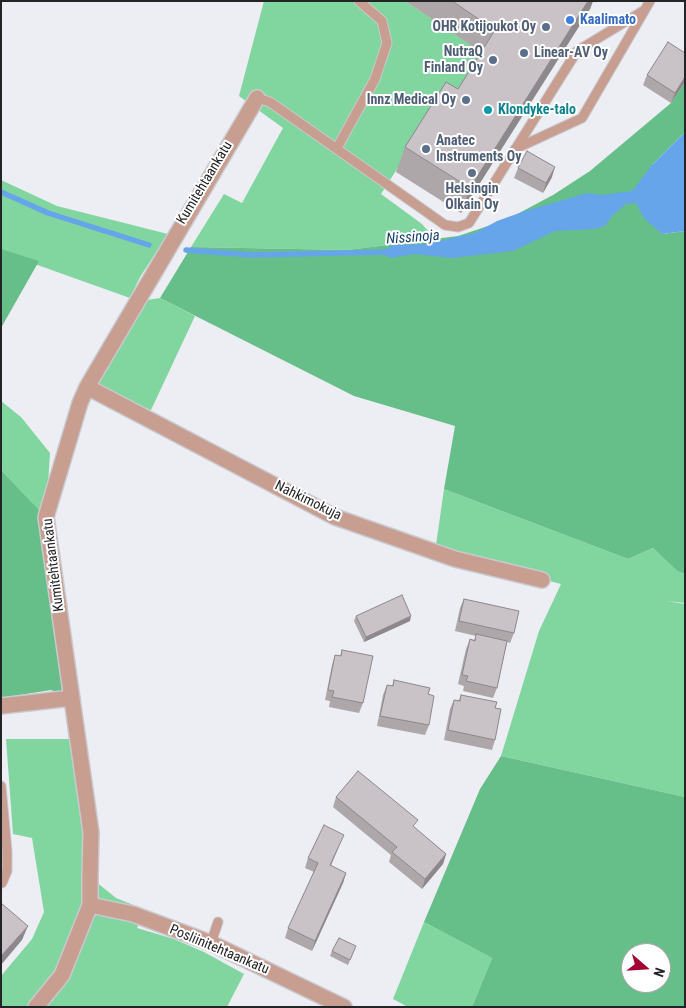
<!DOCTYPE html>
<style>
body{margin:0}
#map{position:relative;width:686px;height:1008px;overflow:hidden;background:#ededf4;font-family:"Roboto Condensed",sans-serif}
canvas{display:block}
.frame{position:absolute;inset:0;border:2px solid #242427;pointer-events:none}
.north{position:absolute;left:621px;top:943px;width:50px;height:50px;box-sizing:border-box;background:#fff;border:1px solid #a7a7a9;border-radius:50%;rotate:109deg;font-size:14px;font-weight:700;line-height:20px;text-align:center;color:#242427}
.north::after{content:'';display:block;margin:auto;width:18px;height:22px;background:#a20334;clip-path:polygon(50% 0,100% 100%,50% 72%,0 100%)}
</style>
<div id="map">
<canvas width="686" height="1008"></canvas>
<div class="frame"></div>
<div class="north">N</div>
</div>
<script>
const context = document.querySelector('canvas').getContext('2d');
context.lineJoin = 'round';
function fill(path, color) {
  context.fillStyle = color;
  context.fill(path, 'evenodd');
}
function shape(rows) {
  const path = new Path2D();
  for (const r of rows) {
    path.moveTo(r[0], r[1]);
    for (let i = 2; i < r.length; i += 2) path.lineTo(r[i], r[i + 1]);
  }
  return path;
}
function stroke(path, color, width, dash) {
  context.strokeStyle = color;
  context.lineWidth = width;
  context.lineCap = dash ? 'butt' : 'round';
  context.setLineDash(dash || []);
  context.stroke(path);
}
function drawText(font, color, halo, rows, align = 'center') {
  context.font = font + ' "Roboto Condensed",sans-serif';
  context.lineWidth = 4;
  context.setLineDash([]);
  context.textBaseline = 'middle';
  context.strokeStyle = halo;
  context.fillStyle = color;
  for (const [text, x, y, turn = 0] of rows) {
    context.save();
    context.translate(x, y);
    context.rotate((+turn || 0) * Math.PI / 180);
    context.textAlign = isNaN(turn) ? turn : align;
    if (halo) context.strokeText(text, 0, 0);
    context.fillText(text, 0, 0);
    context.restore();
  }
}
fill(shape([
 [264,1,405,1,486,55,449,114,437,107,381,194,422,224,435,239,348,250,191,247,224,194,242,203,283,128,239,96],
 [1,180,57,206,168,234,140,277,130,298,1,252],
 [160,298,195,316,151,410,94,387,147,300],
 [1,401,21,417,50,453,46,517,1,470],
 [444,489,628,559,653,548,677,571,685,574,685,603,666,601,685,604,685,797,501,756,539,631,561,584,435,552],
 [6,739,77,739,90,877,116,898,146,910,137,928,174,939,204,952,244,974,227,1007,1,1007,1,976,32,939,44,912,32,838,13,834],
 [424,922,492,958,472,1007,408,1007,393,999]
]), '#81d6a0');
fill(shape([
 [685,82,685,132,652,165,662,234,685,231,685,574,677,571,653,548,628,559,444,489,455,426,354,396,160,298,191,247,348,250,458,236,506,220,553,195,590,171,671,103],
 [1,249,39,261,1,328],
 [1,470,46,517,72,698,51,690,1,698],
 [501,756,685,797,685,1007,472,1007,492,958,424,922,480,789],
 [631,953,661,953,661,983,631,983]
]), '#66bf88');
fill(shape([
 [685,132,685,231,662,234,644,218,636,203,626,204,612,216,605,226,595,229,555,231,513,251,452,258,414,254,390,258,379,252,393,245,425,244,475,233,497,221,525,211,587,193,602,195,632,191,652,165]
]), '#67a5ea');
stroke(shape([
 [1,192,48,213,149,245],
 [186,250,251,255,387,252]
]), '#67a5ea', 5.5);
const service = shape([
 [257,98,270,102,445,225,458,227,469,223,577,51,643,11],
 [337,148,375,79,387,43,382,21,359,1],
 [515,149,582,118,650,1],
 [1,786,7,851,7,871,2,883],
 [211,943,218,922]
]);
const minor = shape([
 [87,387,335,517,455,559,542,580],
 [1,706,72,698],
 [90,905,133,914,211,943,344,1007],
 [36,1007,62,975,90,905,90,877,91,832,46,517,80,403,87,387,257,98]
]);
stroke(service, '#c9c9cf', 11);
stroke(minor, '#c9c9cf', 18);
stroke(service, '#c79e8f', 9);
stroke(minor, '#c79e8f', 15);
fill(shape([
 [405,1,593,1,590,9,461,213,396,172,405,147,458,89,481,52],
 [685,53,685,82,671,103,643,85,647,75],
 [518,168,552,177,543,193,514,178],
 [464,599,514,633,510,643,507,642,497,688,493,698,463,691,464,686,458,684,466,649,470,639,474,640,476,636,455,631,460,608],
 [356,616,410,621,364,642,354,621],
 [342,650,363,703,359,713,329,707,330,701,325,700,332,665,335,655,340,656],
 [394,680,428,694,429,725,425,735,377,726,383,695,387,685,392,686],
 [461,695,495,708,495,740,492,750,444,740,450,709,454,700,459,700],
 [336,797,415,828,446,854,443,864,422,889,389,862,391,855,333,807],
 [340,844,331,866,346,873,343,883,312,951,285,938,288,928,314,872,305,868,308,858],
 [332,951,354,951,348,965,330,956]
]), '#ada7aa');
fill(shape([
 [588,1,593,1,590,9,461,213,470,188],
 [685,77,685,82,671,103,675,93],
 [555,167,552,177,543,193,546,183],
 [411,616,410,621,364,642,366,637],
 [446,854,443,864,422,889,425,879],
 [346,873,343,883,312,951,315,941],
 [28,926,22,940,1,965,1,956]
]), '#8d888b');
const building = shape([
 [452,1,588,1,470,188,405,147,446,82,458,89,495,30,452,1],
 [668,42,685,53,685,77,675,93,647,75,668,42],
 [527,151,555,167,546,183,518,168,527,151],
 [402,595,411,616,366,637,356,616,402,595],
 [464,599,519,611,514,633,459,621,464,599],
 [476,634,507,641,497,688,466,681,468,676,462,675,470,639,475,641,476,634],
 [342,650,373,656,363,703,332,697,334,691,328,690,335,655,341,656,342,650],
 [394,680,430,688,428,694,434,696,429,725,380,716,387,685,393,686,394,680],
 [461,695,497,702,495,708,501,709,495,740,448,730,454,700,460,701,461,695],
 [358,771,418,820,413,826,446,854,425,879,392,852,397,847,336,797,358,771],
 [324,825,344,835,330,865,346,873,315,941,288,928,318,863,308,858,324,825],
 [1,903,28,926,1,956,1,903],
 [339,938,356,946,350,960,332,951,339,938]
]);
fill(building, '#c9c2c6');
stroke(building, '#8d888b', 1);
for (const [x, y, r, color] of [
 [570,20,5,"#3f7fe0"],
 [546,27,5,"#5c6f8a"],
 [524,53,5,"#5c6f8a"],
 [493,60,5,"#5c6f8a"],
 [466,100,5,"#5c6f8a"],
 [488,110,5,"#0f9aa8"],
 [426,149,5,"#5c6f8a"],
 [472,173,5,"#5c6f8a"]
]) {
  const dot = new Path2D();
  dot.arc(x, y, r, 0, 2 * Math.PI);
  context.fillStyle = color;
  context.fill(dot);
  stroke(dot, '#fff', 2);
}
drawText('bold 14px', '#366cbe', '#fff', [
 ["Kaalimato",580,20]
], 'left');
drawText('bold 14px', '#4e5e75', '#fff', [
 ["OHR Kotijoukot Oy",536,27],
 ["NutraQ",483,52],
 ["Finland Oy",483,68],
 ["Linear-AV Oy",534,53,"left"],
 ["Innz Medical Oy",456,100],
 ["Anatec",436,141,"left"],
 ["Instruments Oy",436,157,"left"],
 ["Helsingin",472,189,"center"],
 ["Olkain Oy",472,205,"center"]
], 'right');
drawText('bold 14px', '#0d838f', '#fff', [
 ["Klondyke-talo",498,110]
], 'left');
drawText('14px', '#242427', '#fff', [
 ["Kumitehtaankatu",205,183,-59],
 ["Nahkimokuja",308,501,26],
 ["Kumitehtaankatu",54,565,-97],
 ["Posliinitehtaankatu",219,950,23]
]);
drawText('italic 15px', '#16416e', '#fff', [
 ["Nissinoja",413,238,-4]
]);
</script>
